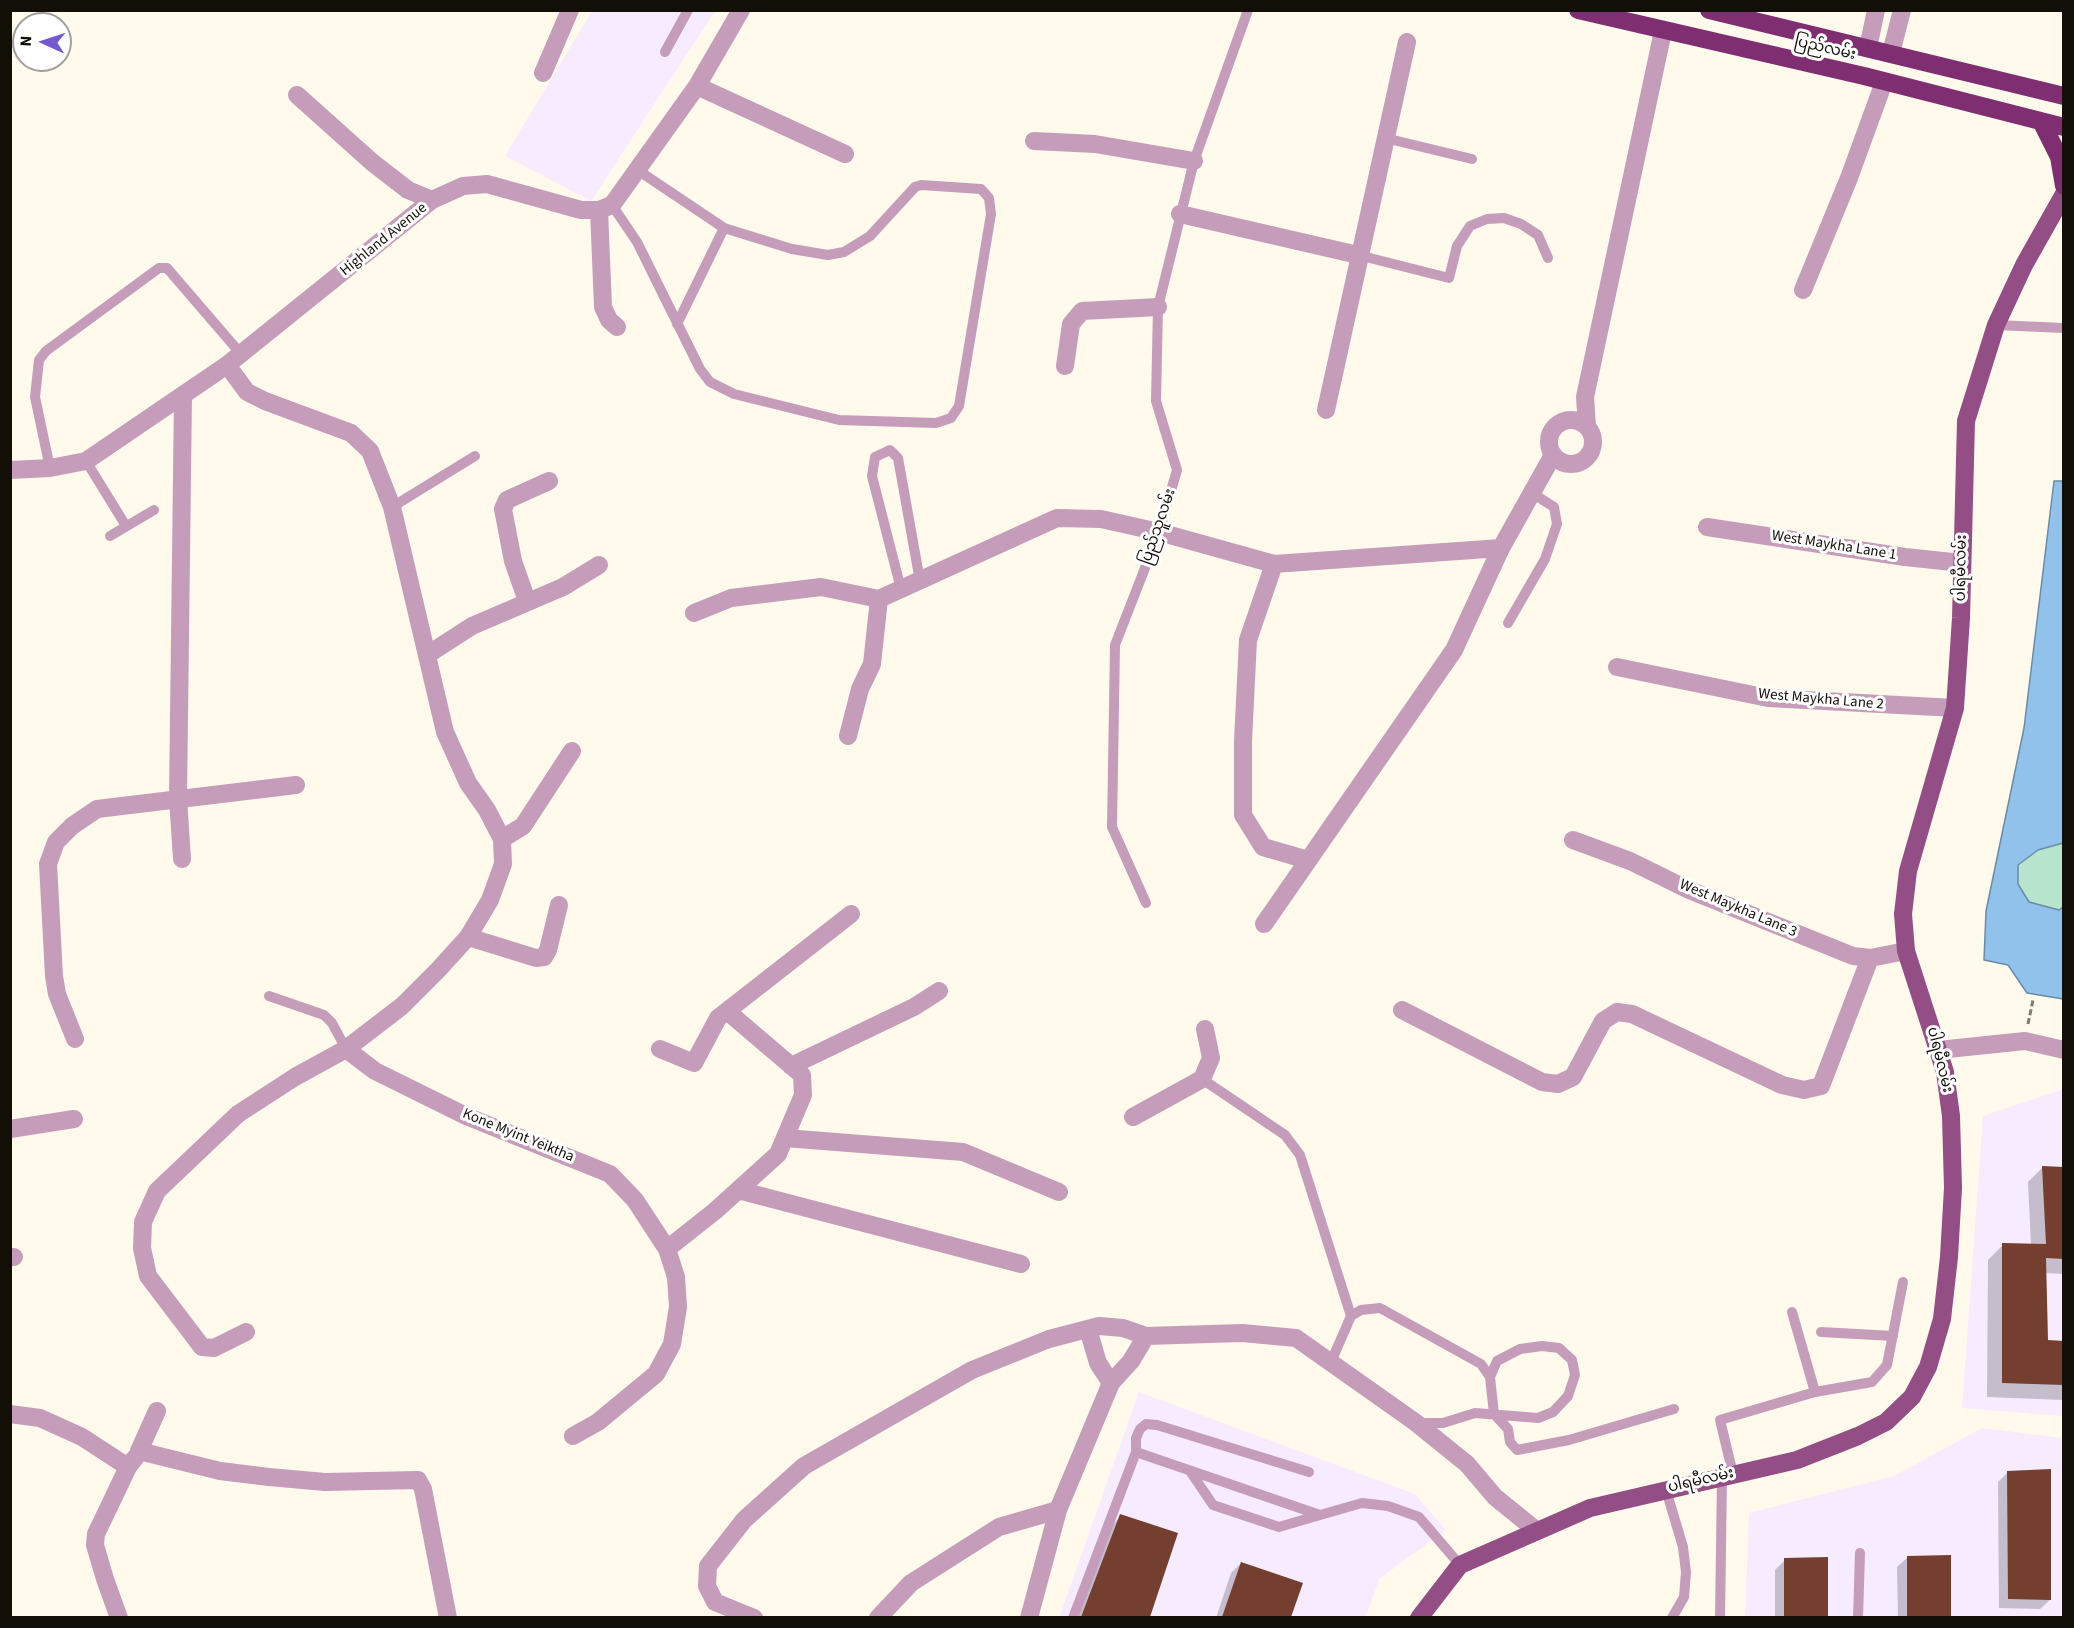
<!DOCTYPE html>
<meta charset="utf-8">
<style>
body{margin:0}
#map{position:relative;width:2074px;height:1628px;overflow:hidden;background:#fffaeb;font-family:"Source Sans 3",sans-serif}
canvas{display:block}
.frame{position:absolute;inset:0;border:12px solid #120f07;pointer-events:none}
.north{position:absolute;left:12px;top:12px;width:60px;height:60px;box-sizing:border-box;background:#fff;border:2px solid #a09f9c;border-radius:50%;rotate:273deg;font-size:16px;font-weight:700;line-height:24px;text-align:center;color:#120f07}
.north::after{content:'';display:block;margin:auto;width:21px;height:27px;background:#7457d1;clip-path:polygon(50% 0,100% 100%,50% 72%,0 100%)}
</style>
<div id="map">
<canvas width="2074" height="1628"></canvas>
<div class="frame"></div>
<div class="north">N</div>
</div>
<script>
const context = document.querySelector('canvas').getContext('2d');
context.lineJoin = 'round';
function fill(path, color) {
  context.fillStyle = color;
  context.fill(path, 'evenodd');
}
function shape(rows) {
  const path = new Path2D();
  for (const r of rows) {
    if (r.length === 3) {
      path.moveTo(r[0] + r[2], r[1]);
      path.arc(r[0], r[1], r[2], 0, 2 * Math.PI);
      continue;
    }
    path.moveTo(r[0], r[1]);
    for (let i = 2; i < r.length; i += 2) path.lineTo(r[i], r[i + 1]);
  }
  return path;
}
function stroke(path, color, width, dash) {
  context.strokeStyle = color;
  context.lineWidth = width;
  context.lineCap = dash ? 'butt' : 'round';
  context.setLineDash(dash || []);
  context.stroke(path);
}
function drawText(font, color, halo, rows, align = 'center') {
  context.font = font + ' "Source Sans 3","Noto Sans Myanmar",sans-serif';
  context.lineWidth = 6;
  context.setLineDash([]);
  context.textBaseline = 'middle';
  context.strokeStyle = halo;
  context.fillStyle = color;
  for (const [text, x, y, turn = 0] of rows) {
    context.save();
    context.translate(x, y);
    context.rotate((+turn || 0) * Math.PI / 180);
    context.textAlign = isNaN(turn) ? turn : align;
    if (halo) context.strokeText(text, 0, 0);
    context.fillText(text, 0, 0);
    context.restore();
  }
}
fill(shape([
 [592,11,715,11,591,201,505,156],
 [2063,1089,2063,1416,1962,1408,1983,1116],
 [1139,1392,1415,1494,1446,1530,1379,1579,1366,1617,1059,1618],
 [1982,1428,2063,1438,2063,1617,1745,1618,1749,1513,1894,1476]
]), '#f7ebff');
fill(shape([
 [2063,843,2063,907,2059,910,2029,902,2018,884,2018,865,2038,850]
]), '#b6e4cc');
const water = shape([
 [2054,481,2064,481,2063,843,2038,850,2018,865,2018,884,2029,902,2059,910,2063,907,2063,999,2027,993,2008,965,1984,960,1986,911,2024,728,2054,481]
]);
fill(water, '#90c2ec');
stroke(water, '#6a8ca7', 1.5);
fill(shape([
 [2043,1167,2064,1169,2064,1274,2045,1273,2047,1341,2064,1342,2064,1400,1987,1397,1988,1260,2003,1245,2031,1245,2028,1182],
 [2008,1472,2050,1600,2040,1609,1999,1608,1998,1482],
 [1121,1516,1176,1534,1148,1618,1076,1618,1111,1526],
 [1949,1557,1950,1618,1898,1618,1897,1567,1907,1558],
 [1826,1559,1827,1618,1775,1618,1775,1570,1785,1560],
 [1241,1563,1301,1584,1290,1618,1216,1618,1231,1573]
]), '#0003');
fill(shape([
 [2042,1166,2064,1167,2064,1259,2046,1258,2048,1340,2064,1341,2064,1385,2002,1383,2002,1243,2046,1244],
 [2051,1469,2051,1600,2008,1599,2007,1471],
 [1120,1514,1178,1533,1150,1617,1081,1617],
 [1951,1555,1951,1617,1907,1617,1907,1556],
 [1828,1557,1828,1617,1784,1617,1784,1558],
 [1241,1562,1303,1583,1291,1617,1222,1617]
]), '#753f2f');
stroke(shape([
 [2028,1024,2033,1000]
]), '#7f7b70', 3, [6, 3]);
stroke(shape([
 [665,52,688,10],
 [1385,138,1472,159],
 [612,205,637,242,700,369,710,382,734,394,839,420,936,423,951,418,959,406,991,214,989,198,981,189,921,185,915,187,870,236,844,252,828,255,792,249,724,228,639,171],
 [1358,255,1449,278,1457,246,1470,226,1487,219,1504,218,1521,224,1538,235,1548,258],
 [677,324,724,228],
 [1996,325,2064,328],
 [86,461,126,526],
 [50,468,35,397,39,360,46,351,159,268,167,268,241,354],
 [392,507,475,456],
 [110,536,154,510],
 [901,589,872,476,875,457,890,450,898,458,920,581],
 [1508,623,1545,559,1557,524,1554,507,1532,493],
 [1146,903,1112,827,1115,645,1159,532,1177,470,1156,401,1158,307,1194,161,1248,10],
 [269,996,324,1015,332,1023,346,1049],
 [1202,1079,1285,1135,1300,1155,1351,1316],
 [1821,1332,1893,1336],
 [1331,1362,1351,1316,1361,1310,1380,1308,1481,1364,1490,1377,1494,1414,1508,1429,1510,1442,1517,1450,1569,1440,1674,1409],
 [1815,1392,1872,1382,1887,1365,1903,1282],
 [1419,1423,1443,1423,1475,1413,1538,1418,1553,1412,1568,1396,1575,1375,1572,1360,1559,1348,1542,1346,1520,1349,1497,1361,1490,1377],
 [1136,1452,1136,1438,1140,1429,1146,1424,1157,1425,1309,1472],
 [1190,1471,1213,1505,1279,1527,1320,1515],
 [1733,1474,1720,1420,1815,1392,1792,1312],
 [1666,1490,1683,1547,1686,1572,1684,1597,1672,1618],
 [1073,1618,1136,1452,1320,1515,1362,1503,1388,1506,1419,1517,1460,1565],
 [1720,1618,1722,1477],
 [1858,1618,1860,1553]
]), '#c59dbb', 10);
stroke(shape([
 [1868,48,1876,10],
 [1891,53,1902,10],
 [543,73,570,10],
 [697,86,845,154],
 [297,95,373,163,408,190,432,200],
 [1034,141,1095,144,1194,161],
 [599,210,603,307,609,320,617,327],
 [1180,214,1358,255],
 [1803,290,1849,178,1884,82],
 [227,365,247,392,265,401,351,433,370,451,392,507,445,732,468,783,487,810,502,839,503,864,490,900,468,937,438,970,402,1006,346,1049,295,1077,238,1114,157,1191,143,1222,142,1248,148,1276,202,1347,214,1348,246,1332],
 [1065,366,1071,324,1082,311,1158,307],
 [1326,410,1407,42],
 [1571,442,22],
 [1587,426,1585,397,1663,31],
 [10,470,50,468,86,461,227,365,432,200,463,186,487,184,581,210,599,210,612,205,697,86,741,10],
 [1707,527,1905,557,1962,563],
 [1274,564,1248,640,1243,741,1243,815,1263,847,1308,860],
 [527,601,513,561,503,509,507,500,549,481],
 [694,613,731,598,821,587,879,599,1057,518,1101,519,1159,532,1274,564,1501,548],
 [427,655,472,626,563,587,599,565],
 [1617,667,1768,698,1955,708],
 [848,736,860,689,872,664,879,599],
 [502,839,523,826,572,751],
 [1573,840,1630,861,1689,890,1853,956,1870,958,1906,951],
 [182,859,178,798,183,395],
 [1264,924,1454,650,1501,548,1553,455],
 [468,937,536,958,544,957,548,950,559,905],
 [1402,1010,1542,1082,1558,1084,1573,1077,1603,1021,1617,1012,1632,1014,1782,1085,1804,1090,1821,1086,1870,958],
 [75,1039,57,994,54,976,48,864,56,842,72,826,97,809,296,785],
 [346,1049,375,1071,466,1116,610,1174,635,1200,667,1249,676,1277,678,1307,672,1344,656,1374,598,1422,573,1436],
 [660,1049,694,1063,718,1018,851,914],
 [1938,1050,2025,1041,2064,1050],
 [791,1066,914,1007,939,991],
 [1133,1117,1202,1079,1211,1058,1205,1029],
 [10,1129,74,1119],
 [785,1138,963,1152,1059,1192],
 [738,1190,1021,1264],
 [667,1249,715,1211,778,1154,803,1095,802,1075,728,1012],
 [10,1257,14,1257],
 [1088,1329,1098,1363,1111,1383],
 [157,1411,139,1451,220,1471,269,1477,325,1482,418,1480,423,1489,448,1618],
 [10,1414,40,1418,82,1437,128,1467,135,1458],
 [119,1618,105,1579,95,1545,96,1534,128,1467],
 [754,1618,715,1602,707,1586,708,1566,744,1520,804,1466,972,1370,1049,1339,1099,1326,1123,1328,1146,1336,1242,1333,1296,1338,1415,1422,1467,1464,1495,1497,1537,1531],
 [878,1618,911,1583,999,1527,1058,1510],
 [1029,1618,1058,1510,1111,1383,1131,1361,1146,1336]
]), '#c59dbb', 18);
stroke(shape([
 [1419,1618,1460,1565,1590,1508,1797,1460,1858,1436,1886,1422,1912,1397,1928,1367,1942,1319,1949,1257,1953,1188,1951,1116,1945,1072,1906,951,1903,914,1908,871,1955,708,1961,618,1966,421,1996,325,2024,265,2064,194]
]), '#944e86', 18);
stroke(shape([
 [1578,10,1864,76,2064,127],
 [1709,10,2064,96],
 [2041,121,2059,157,2064,186]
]), '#802e72', 18);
drawText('15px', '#120f07', '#fff', [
 ["ပြည်လမ်း",1825,49,13],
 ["Highland Avenue",384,240,-39],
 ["ပြည်သူလမ်း",1159,527,-71],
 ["West Maykha Lane 1",1834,546,9],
 ["ပါရမီလမ်း",1962,568,-89],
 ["West Maykha Lane 2",1821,700,5],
 ["West Maykha Lane 3",1738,909,23],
 ["ပါရမီလမ်း",1939,1060,76],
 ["Kone Myint Yeiktha",518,1136,22],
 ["ပါရမီလမ်း",1701,1481,-13]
]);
</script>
